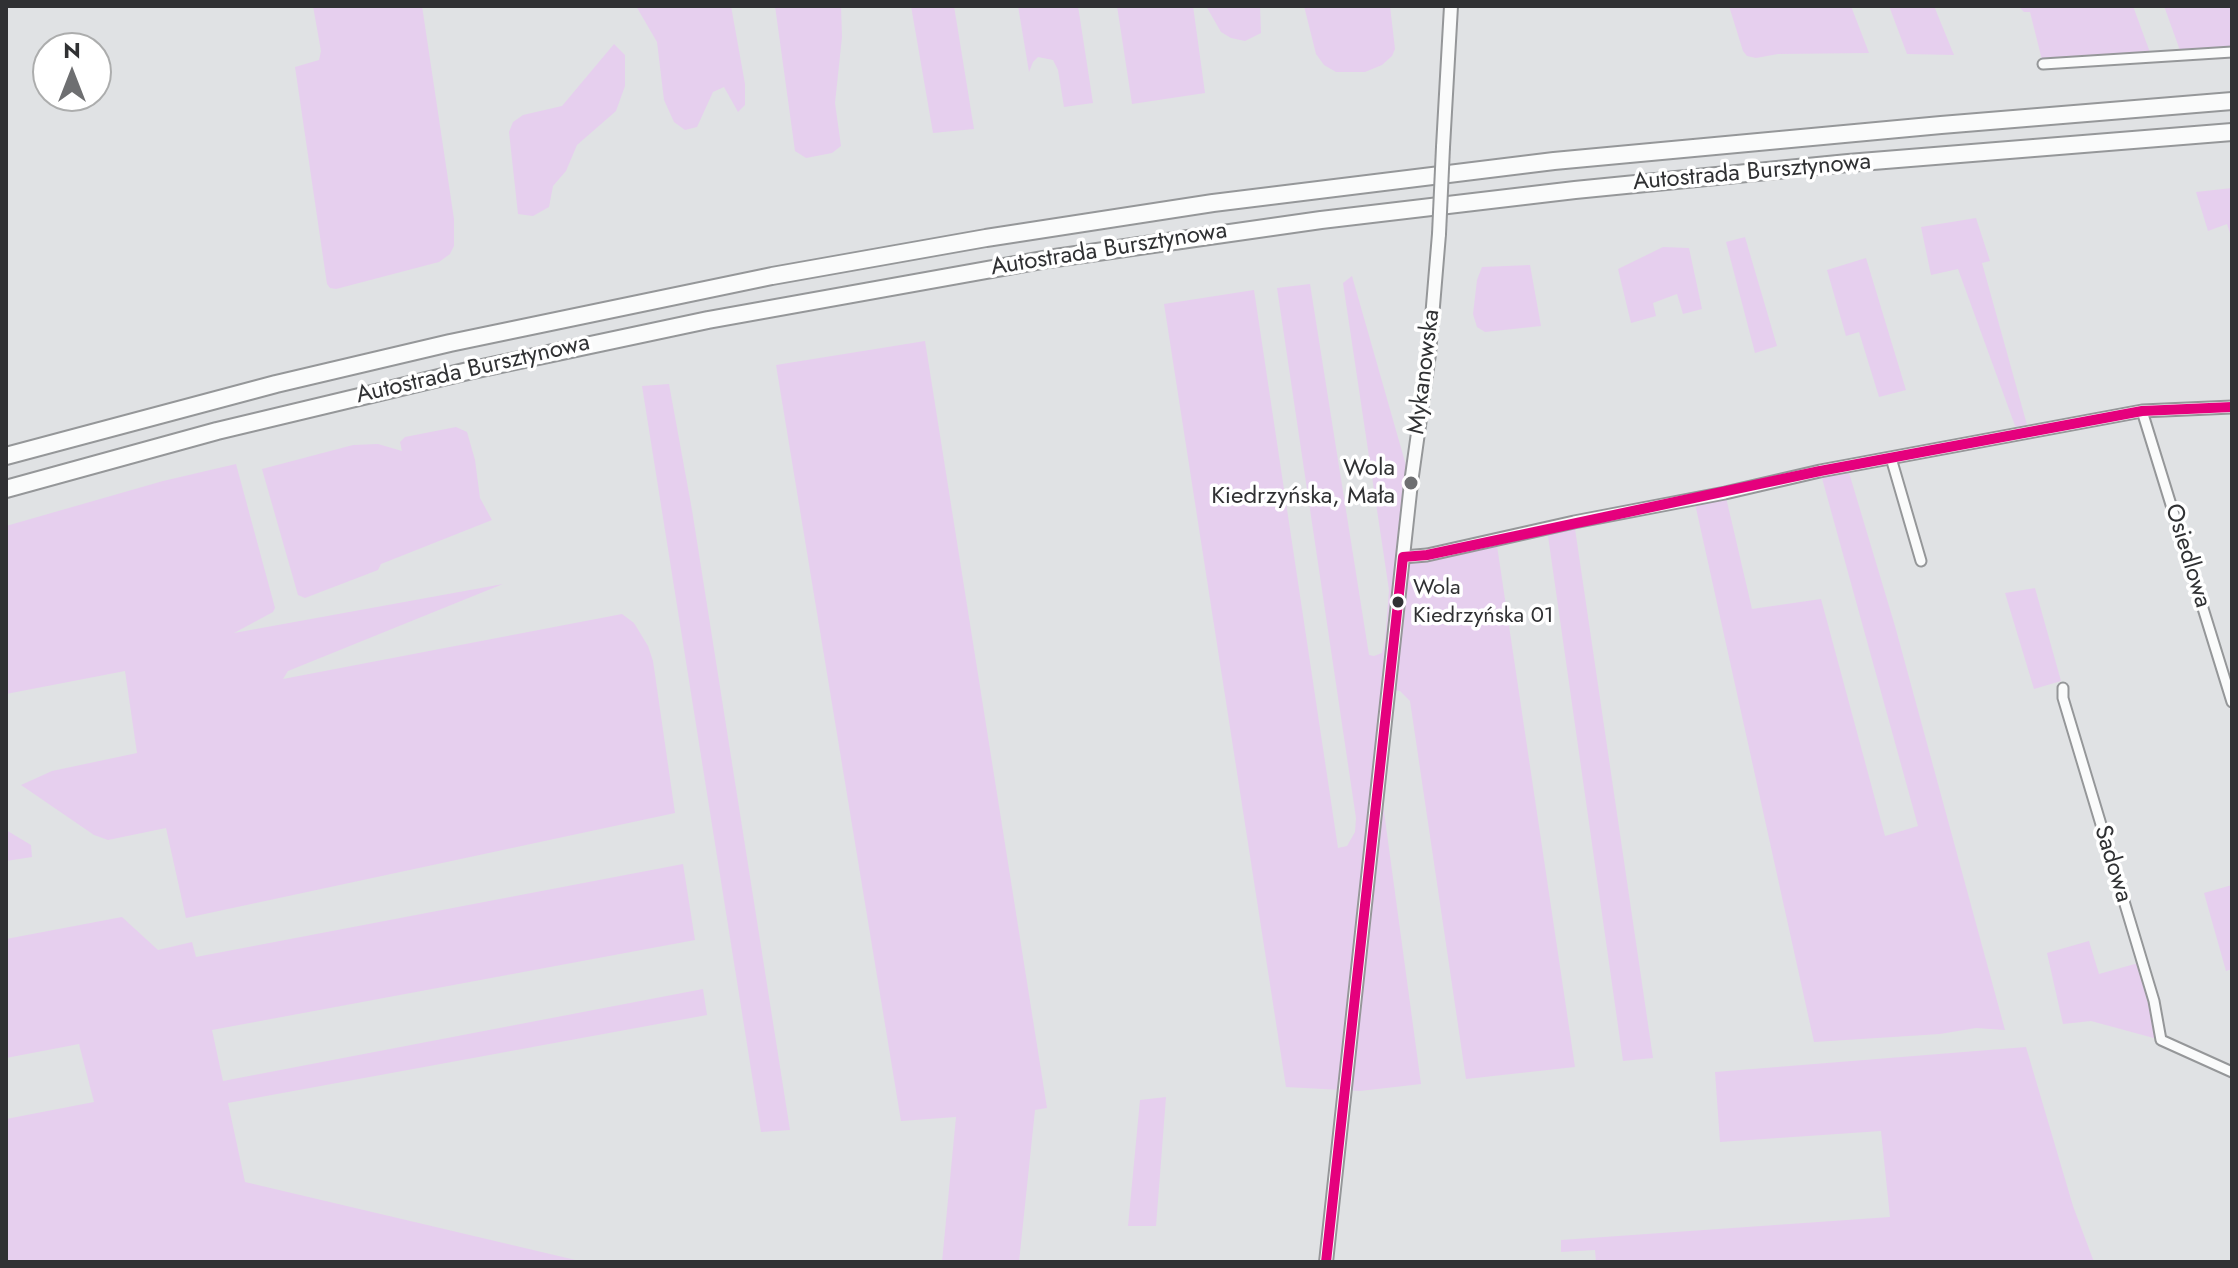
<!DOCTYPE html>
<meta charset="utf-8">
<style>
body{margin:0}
#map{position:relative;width:2238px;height:1268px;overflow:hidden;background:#e0e2e4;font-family:Jost,sans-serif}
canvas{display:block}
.frame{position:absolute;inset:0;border:8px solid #303133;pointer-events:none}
.north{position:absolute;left:32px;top:32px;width:80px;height:80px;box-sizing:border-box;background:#fff;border:2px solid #acadad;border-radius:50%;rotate:0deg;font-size:22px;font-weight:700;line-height:32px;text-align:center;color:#303133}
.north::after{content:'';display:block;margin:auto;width:28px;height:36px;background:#6e6f71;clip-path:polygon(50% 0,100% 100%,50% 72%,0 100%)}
</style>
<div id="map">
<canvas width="2238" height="1268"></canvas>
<div class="frame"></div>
<div class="north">N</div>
</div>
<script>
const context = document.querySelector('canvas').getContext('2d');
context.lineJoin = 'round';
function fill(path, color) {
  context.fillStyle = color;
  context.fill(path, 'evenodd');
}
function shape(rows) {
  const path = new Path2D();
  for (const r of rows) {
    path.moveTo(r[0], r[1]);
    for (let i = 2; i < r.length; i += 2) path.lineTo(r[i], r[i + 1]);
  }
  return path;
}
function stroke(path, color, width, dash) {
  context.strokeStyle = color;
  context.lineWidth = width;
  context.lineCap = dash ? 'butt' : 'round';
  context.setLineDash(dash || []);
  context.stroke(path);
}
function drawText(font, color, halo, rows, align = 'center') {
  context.font = font + ' Jost,sans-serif';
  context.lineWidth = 7;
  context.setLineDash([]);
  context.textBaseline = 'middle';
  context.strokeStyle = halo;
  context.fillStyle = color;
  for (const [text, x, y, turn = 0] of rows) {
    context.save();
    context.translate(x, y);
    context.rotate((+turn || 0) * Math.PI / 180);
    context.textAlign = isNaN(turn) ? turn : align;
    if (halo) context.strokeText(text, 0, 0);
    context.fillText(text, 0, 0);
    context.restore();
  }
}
fill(shape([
 [313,6,422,6,454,219,454,246,450,254,439,262,336,289,330,288,327,284,295,67,319,60,321,51],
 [636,6,731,6,745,84,745,105,738,112,724,87,713,92,697,127,685,130,674,122,664,100,657,42],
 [775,6,841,6,842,37,835,103,841,146,832,153,806,158,795,151],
 [911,6,954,6,974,129,933,133],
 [1018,6,1078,6,1093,103,1064,107,1058,70,1053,60,1038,57,1033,62,1029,72],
 [1117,6,1193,6,1205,93,1132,104],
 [1206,6,1260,6,1261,33,1245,41,1231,38,1221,32],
 [1304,6,1390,6,1395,49,1392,56,1382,65,1365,72,1336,72,1324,65,1316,54],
 [1729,6,1851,6,1869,53,1778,54,1756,58,1747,56,1743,51],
 [1889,6,1934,6,1954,55,1907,54],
 [2018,6,2133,6,2152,58,2043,64,2030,12,2024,12],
 [2164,6,2232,6,2232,52,2182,56],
 [614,44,625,55,625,86,616,111,577,145,566,171,553,186,549,207,533,216,518,214,509,132,513,122,523,115,562,106],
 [2232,188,2232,239,2227,224,2208,231,2196,192],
 [1976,218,1990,261,1982,263,2029,432,2018,434,1958,269,1931,275,1921,227],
 [1745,237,1777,346,1755,353,1726,242],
 [1663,247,1689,248,1702,309,1683,314,1677,294,1653,303,1656,316,1631,323,1618,269],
 [1866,258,1906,390,1879,397,1859,332,1846,336,1827,270],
 [1530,265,1541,326,1485,332,1477,327,1473,314,1477,280,1482,267],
 [1352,276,1411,483,1403,557,1496,539,1575,1067,1466,1079,1410,701,1400,691,1389,690,1379,775,1421,1084,1360,1091,1286,1087,1164,304,1254,290,1338,848,1347,846,1355,832,1356,818,1277,288,1310,284,1369,655,1374,656,1382,653,1385,641,1389,590,1343,283],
 [925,341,1047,1108,1035,1110,1019,1262,942,1262,956,1117,901,1121,776,365],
 [669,384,692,510,790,1130,761,1132,642,386],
 [456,427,467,432,475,460,480,498,492,520,381,564,378,570,305,598,298,595,262,469,353,445,378,444,402,451,400,442,405,437],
 [236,464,275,608,273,612,234,633,503,584,288,671,283,679,622,614,634,623,648,646,653,661,675,813,186,918,166,828,108,840,94,835,21,785,52,771,137,753,125,671,6,694,6,526,163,481],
 [1847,466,1895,626,2005,1030,1976,1028,1940,1034,1814,1042,1694,499,1725,493,1752,609,1821,599,1885,836,1918,826,1820,471],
 [1574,522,1653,1058,1623,1061,1547,529],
 [2035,588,2061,681,2034,689,2005,593],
 [6,830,31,845,32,857,6,861],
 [683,864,695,940,212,1030,223,1081,703,989,707,1015,228,1103,245,1182,584,1262,6,1262,6,1119,94,1102,79,1044,6,1058,6,939,122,917,158,950,192,942,196,957],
 [2232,885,2232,969,2226,971,2204,893],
 [2089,941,2099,974,2142,962,2161,1040,2091,1021,2063,1024,2047,953],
 [2026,1047,2073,1206,2094,1262,1596,1262,1595,1250,1561,1252,1561,1240,1890,1217,1881,1131,1720,1142,1715,1072],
 [1166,1097,1156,1226,1128,1226,1140,1100]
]), '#e6cfee');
const minor = shape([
 [2043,64,2232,52],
 [2142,411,2232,702],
 [1891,458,1921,561],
 [2063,688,2063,698,2154,1001,2161,1040,2232,1072]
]);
const tertiary = shape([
 [1403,557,1427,555,1574,522,1725,493,1820,471,2142,411,2232,407]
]);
const secondary = shape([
 [1443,147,1451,6],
 [1326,1262,1411,483,1429,354,1439,234]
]);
const motorway = shape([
 [6,456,276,384,450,343,772,276,986,238,1213,203,1554,161,1941,125,2232,101],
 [6,489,217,431,468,371,708,320,1048,259,1321,220,1575,190,1848,163,2232,132]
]);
stroke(minor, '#959799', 13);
stroke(tertiary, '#959799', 15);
stroke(secondary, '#959799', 16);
stroke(motorway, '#959799', 20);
stroke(minor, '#fafbfb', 9);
stroke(tertiary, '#fafbfb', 11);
stroke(secondary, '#fafbfb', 12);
stroke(motorway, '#fafbfb', 16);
const secondaryBridge = shape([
 [1439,234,1443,147]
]);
stroke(secondaryBridge, '#959799', 16, []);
stroke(secondaryBridge, '#fafbfb', 12);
stroke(shape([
 [1403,557,1427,555,1820,471,2142,411,2232,407],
 [1326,1262,1403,557]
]), '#e5007d', 10);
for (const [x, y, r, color] of [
 [1411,483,8,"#6e6f71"],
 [1398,602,7,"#303133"]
]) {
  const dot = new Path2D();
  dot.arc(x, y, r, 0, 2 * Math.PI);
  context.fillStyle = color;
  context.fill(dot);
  stroke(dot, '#fff', 3);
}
drawText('22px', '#303133', '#fff', [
 ["Wola",1413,589],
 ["Kiedrzyńska 01",1413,617]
], 'left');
drawText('24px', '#303133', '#fff', [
 ["Autostrada Bursztynowa",1752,173,-5],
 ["Autostrada Bursztynowa",1109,250,-9],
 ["Autostrada Bursztynowa",473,370,-13],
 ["Mykanowska",1425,372,-83],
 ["Osiedlowa",2187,556,73],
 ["Sadowa",2112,864,73]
]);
drawText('24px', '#303133', '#fff', [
 ["Wola",1395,469],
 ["Kiedrzyńska, Mała",1395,497]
], 'right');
</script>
